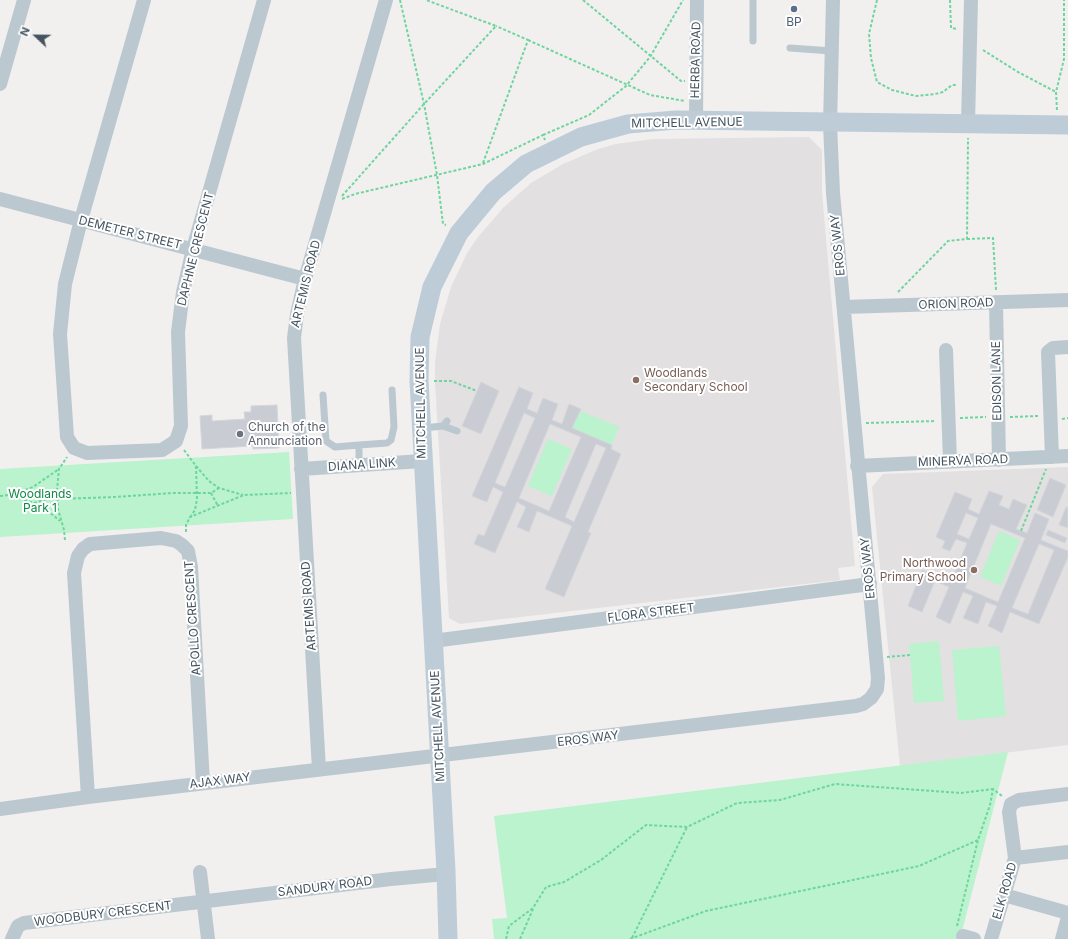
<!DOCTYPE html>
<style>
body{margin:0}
#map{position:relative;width:1068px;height:939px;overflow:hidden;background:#f2efef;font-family:Inter,sans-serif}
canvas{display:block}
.north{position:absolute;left:16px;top:16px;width:40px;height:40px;-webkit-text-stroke:3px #fff;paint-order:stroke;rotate:292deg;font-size:11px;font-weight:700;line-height:16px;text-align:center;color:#45545f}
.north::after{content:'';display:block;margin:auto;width:14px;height:18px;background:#45545f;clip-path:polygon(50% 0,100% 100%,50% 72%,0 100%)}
</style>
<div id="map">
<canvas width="1068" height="939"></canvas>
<div class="north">N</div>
</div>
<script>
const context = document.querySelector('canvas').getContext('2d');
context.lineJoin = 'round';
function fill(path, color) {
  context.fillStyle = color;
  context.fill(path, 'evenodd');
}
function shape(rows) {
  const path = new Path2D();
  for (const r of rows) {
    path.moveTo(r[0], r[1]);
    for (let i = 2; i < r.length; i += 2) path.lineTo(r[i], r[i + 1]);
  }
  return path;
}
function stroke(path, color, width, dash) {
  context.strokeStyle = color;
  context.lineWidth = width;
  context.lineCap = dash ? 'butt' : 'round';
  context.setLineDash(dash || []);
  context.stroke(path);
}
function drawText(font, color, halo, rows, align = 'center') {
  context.font = font + ' Inter,sans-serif';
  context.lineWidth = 4;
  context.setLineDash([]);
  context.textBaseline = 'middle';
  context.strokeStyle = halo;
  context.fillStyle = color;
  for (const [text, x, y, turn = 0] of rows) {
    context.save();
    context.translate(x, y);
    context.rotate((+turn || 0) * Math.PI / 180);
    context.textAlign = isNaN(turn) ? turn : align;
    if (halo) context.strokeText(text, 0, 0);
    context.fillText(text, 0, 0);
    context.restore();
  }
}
fill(shape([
 [809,137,822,150,822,193,855,566,838,568,840,580,460,624,449,618,435,383,435,362,440,324,451,287,467,253,478,237,503,208,531,183,563,164,598,149,616,144,653,139],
 [1068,467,1068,745,900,766,872,487,883,474]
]), '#e3e0e1');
fill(shape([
 [580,411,619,427,612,445,572,428],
 [548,439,572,449,552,496,528,486],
 [289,452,293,519,0,537,0,469],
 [999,531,1020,540,1001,586,980,577],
 [939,641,944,701,914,703,909,644],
 [999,646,1006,716,958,721,952,650],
 [1008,752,960,939,494,939,492,919,507,918,494,816]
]), '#baf3cd');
const building = shape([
 [481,382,499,391,481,434,462,426,481,382],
 [519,387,533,393,527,409,537,413,543,398,558,404,552,420,562,424,569,404,581,409,572,428,612,445,611,449,621,454,588,532,591,533,564,597,545,589,572,526,537,511,529,532,517,527,526,507,517,502,495,553,474,544,478,534,484,536,503,492,493,487,487,502,472,496,519,387],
 [524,413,535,418,505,487,495,483,524,413],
 [550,424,581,437,549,511,519,498,550,424],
 [596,444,606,448,574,522,565,517,596,444],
 [277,405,279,448,253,449,253,446,202,449,200,416,212,415,212,421,245,419,244,412,251,412,251,406,277,405],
 [1050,478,1066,485,1053,517,1037,510,1050,478],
 [989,491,1003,496,999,505,1009,509,1013,499,1027,505,1016,529,1027,533,1035,513,1049,519,1041,540,1068,551,1068,557,1039,624,1010,612,1002,633,988,626,997,606,986,602,978,624,963,618,973,596,963,592,950,624,936,617,949,587,935,581,922,612,908,606,922,570,951,582,967,543,956,539,950,551,942,548,945,541,936,537,955,492,972,499,968,509,979,514,989,491],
 [966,513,978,518,969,539,957,534,966,513],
 [991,524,1025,538,998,602,965,588,991,524],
 [1039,544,1054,550,1028,614,1012,608,1039,544],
 [1066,507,1068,508,1068,528,1059,525,1066,507],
 [1048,530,1067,538,1065,543,1046,535,1048,530]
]);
fill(building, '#c9ccd2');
stroke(building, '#d3d6db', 1);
stroke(shape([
 [400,0,424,104,437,175,443,224,446,225],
 [583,0,681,81,685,81],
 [877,0,869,34,871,58,877,82,892,90,916,96,935,94,943,92,952,85,956,85],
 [950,0,951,28,958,29],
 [528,40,650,95,685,101],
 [983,50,1018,72,1056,92],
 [1057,110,1056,92,1064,59,1064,0],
 [543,135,589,115,626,86,650,57,683,0],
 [483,163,528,40,496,26],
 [342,196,424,104,496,26,426,0],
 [342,199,355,194,483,164,543,135,545,140],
 [967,239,993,238,996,290],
 [898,292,948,241,967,239,968,138],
 [434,381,451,381,477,391],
 [1010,417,1038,416],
 [960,418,986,417],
 [1062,419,1068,418],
 [866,423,936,421],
 [184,450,196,466,197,499,195,510,191,516],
 [196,466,209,481,219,488,243,495],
 [211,493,218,506],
 [11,495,33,487,59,469],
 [0,496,9,495,34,503,53,515,60,521],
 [58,499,115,497,173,493,211,493,219,488],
 [34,503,50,498,57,490],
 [1021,531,1046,469],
 [186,532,186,525,190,517,244,495,291,493],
 [65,540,64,530,58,509,57,490,59,469,67,457],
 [887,657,910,655],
 [957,926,978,840,990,805,993,789,1002,796],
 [632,938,687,827],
 [506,939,509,926,533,908,546,887,564,882,601,860,646,825,687,827,737,803,780,800,835,784,961,793,993,789],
 [520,939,533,909],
 [630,939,706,911,919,866,978,840]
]), '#6fd59e', 2, [3, 2]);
stroke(shape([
 [753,41,753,0],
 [790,48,832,51],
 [323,395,326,441,335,447,359,445,387,443,391,440,394,427,392,390],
 [443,426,457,431],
 [423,428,443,426,447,421],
 [359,445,359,465]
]), '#bcc8d0', 7);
stroke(shape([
 [144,0,81,220,65,284,60,334,67,437,74,448,87,453,162,450,176,441,181,426,178,332,183,292,193,249,264,0],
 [0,84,24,0],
 [696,121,697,0],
 [968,123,971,0],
 [0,199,305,279],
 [996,302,999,460],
 [844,307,1068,300],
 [946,350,950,461],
 [1052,457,1048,352,1053,348,1068,347],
 [857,466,1068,456],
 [301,469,422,461],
 [433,641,870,584],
 [319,769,294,338,297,314,305,279,386,0],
 [88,797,74,573,78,556,83,549,90,544,161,538,176,541,182,545,188,551,191,567,203,783],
 [0,809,88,797,856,706,863,704,871,698,877,689,878,678,833,193,830,124,833,0],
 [1015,858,1068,852],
 [200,872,208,939],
 [1004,895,1068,913],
 [963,936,974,939],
 [12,939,18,926,24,923,391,879,446,874],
 [991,939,1015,858,1009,812,1011,804,1019,800,1068,794],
 [1062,939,1068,917]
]), '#bcc8d0', 14);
stroke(shape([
 [448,939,446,871,419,381,420,337,432,287,459,233,493,192,526,164,581,137,628,124,676,120,1068,125]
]), '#beccd8', 19);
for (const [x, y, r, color] of [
 [794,9,4,"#5c6f8a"],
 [636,380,4,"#8d6e63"],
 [240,434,4,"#6b7280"],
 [974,570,4,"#8d6e63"]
]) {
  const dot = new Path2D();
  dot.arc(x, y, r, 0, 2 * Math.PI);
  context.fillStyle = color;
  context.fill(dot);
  stroke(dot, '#fff', 1.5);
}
drawText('12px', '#4e5e75', '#fff', [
 ["BP",794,22]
]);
drawText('12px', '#45545f', '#fff', [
 ["HERBA ROAD",696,60,-89],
 ["MITCHELL AVENUE",687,123,-1],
 ["DEMETER STREET",130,233,14],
 ["EROS WAY",838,245,-96],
 ["DAPHNE CRESCENT",196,249,-76],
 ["ARTEMIS ROAD",306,284,-76],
 ["ORION ROAD",956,304,-2],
 ["EDISON LANE",997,381,-91],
 ["MITCHELL AVENUE",421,403,-91],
 ["MINERVA ROAD",963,461,-2],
 ["DIANA LINK",362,465,-4],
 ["EROS WAY",868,568,-96],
 ["ARTEMIS ROAD",309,606,-94],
 ["FLORA STREET",651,613,-7],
 ["APOLLO CRESCENT",193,618,-94],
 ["MITCHELL AVENUE",438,726,-93],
 ["EROS WAY",588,739,-7],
 ["AJAX WAY",220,781,-7],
 ["SANDURY ROAD",325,887,-7],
 ["ELK ROAD",1005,891,-74],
 ["WOODBURY CRESCENT",103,914,-7]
]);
drawText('12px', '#785e54', '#fff', [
 ["Woodlands",644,373],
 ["Secondary School",644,387],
 ["Northwood",966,563,"right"],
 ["Primary School",966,577,"right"]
], 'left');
drawText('12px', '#5b616d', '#fff', [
 ["Church of the",248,427],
 ["Annunciation",248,441]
], 'left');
drawText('12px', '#0e8845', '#fff', [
 ["Woodlands",40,494],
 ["Park 1",40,508]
]);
</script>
